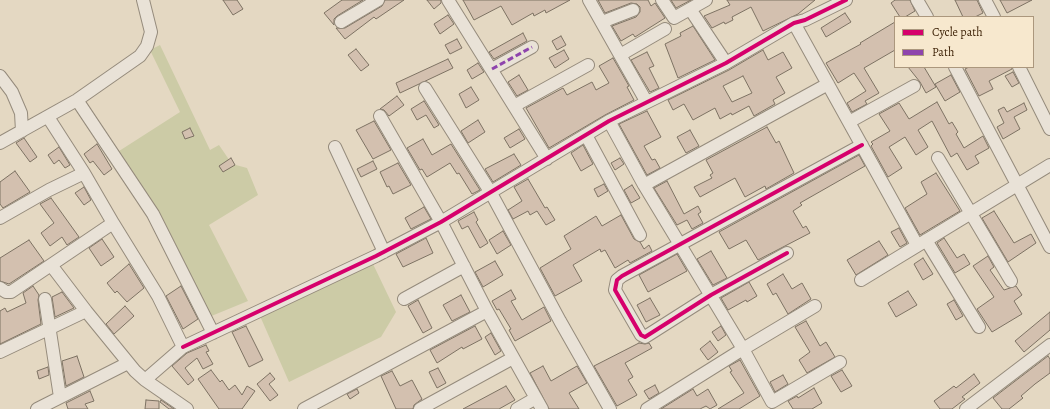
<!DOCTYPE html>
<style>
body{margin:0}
#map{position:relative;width:1050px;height:409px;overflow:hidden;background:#e4d8c2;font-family:Alegreya,serif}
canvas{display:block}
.legend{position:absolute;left:894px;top:16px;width:140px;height:52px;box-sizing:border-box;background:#f7e8ce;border:1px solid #ab977d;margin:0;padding:5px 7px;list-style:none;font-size:12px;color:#3a1e03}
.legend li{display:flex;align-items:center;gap:8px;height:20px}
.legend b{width:20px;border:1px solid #ab977d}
</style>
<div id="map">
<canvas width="1050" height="409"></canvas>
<ul class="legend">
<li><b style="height:5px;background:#d6006c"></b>Cycle path</li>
<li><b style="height:5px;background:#8e44ad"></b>Path</li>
</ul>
</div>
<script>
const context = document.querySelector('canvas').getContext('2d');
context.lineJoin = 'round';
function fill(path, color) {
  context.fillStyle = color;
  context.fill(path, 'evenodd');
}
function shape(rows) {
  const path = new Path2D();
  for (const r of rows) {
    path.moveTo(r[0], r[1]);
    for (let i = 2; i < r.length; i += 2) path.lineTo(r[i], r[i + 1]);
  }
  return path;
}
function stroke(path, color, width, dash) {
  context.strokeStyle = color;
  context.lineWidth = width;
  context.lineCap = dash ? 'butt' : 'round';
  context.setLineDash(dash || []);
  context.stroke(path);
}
fill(shape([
 [160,45,210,150,219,145,232,164,247,168,258,195,209,225,248,301,209,317,116,153,180,112,150,50],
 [373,264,396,312,381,337,289,382,260,316]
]), '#cccba6');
const building = shape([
 [223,0,237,0,243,9,233,15,223,0],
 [342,0,363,0,337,16,334,19,334,25,324,13,342,0],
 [385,0,404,0,376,19,374,17,345,39,336,28,345,28,382,6,385,0],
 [427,0,441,0,441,3,434,9,427,0],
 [463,0,570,0,546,13,545,10,534,16,533,13,512,25,501,6,474,20,463,0],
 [598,0,648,0,651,6,655,3,665,18,635,37,633,34,621,41,612,26,636,17,640,12,640,7,637,4,631,3,605,13,598,0],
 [671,0,691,0,676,8,671,0],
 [727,0,815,0,798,14,763,31,751,7,732,17,733,20,725,24,724,22,712,28,704,16,730,5,727,0],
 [895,0,910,0,915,11,905,17,900,17,891,3,895,0],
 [955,0,977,0,983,13,975,17,963,17,955,0],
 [1000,0,1032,0,1007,13,1000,0],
 [845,13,851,22,826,37,821,28,845,13],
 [448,15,454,24,440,34,434,24,448,15],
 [895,22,895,50,864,68,879,93,865,101,867,104,852,112,847,103,866,91,854,73,838,83,826,63,861,44,860,43,895,22],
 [693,26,715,60,678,78,665,44,681,36,680,33,693,26],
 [523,33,527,41,494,59,489,52,523,33],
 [561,36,566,45,557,50,552,41,561,36],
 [457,39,462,48,450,54,445,45,457,39],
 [356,49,369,65,361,71,348,55,356,49],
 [564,50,569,59,555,68,549,58,564,50],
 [763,50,768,60,783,52,792,68,776,77,785,93,773,100,775,104,754,116,749,106,732,115,731,113,720,119,715,108,693,120,684,104,673,110,668,100,729,70,763,50],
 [743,76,752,93,732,102,723,86,743,76],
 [647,52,654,66,649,68,659,88,650,92,631,60,647,52],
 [613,58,629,86,627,87,634,100,605,115,549,148,526,108,563,88,567,95,592,82,596,90,609,83,599,66,613,58],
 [448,59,453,68,400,93,396,83,448,59],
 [478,63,484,72,472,79,467,70,478,63],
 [908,67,924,67,936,87,926,93,920,82,908,67],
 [969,67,1012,67,1012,69,989,81,993,89,979,96,965,69,969,67],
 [1013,72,1019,83,1012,87,1005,76,1013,72],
 [519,75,528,90,517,96,508,82,519,75],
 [951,75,960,92,945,101,935,84,951,75],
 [471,87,479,100,466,108,459,94,471,87],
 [397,96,404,105,389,116,384,110,380,109,397,96],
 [424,101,439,125,434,128,426,115,417,120,411,109,424,101],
 [937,102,949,124,952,122,958,132,956,134,964,148,983,136,989,148,975,156,979,163,967,170,957,153,951,157,932,121,918,130,928,147,916,155,905,137,889,147,902,168,888,177,871,146,873,144,871,142,890,131,879,114,899,103,909,119,937,102],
 [1024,103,1027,110,1014,117,1020,129,1003,139,997,127,1004,123,998,110,1004,107,1007,112,1024,103],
 [647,111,661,137,644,146,652,160,655,159,660,168,647,175,619,124,647,111],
 [478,120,485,132,468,143,461,131,478,120],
 [374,121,391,150,373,159,356,130,374,121],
 [767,127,776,143,779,141,794,173,766,189,765,186,745,197,735,178,700,197,694,187,712,178,710,175,713,173,706,160,767,127],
 [190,128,194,136,185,139,182,132,190,128],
 [519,129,525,139,510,148,504,138,519,129],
 [690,130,699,146,686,153,677,137,690,130],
 [24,138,37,157,30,162,16,143,24,138],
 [423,139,432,155,451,144,480,190,472,194,459,173,457,174,450,163,427,177,422,169,420,170,407,148,423,139],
 [97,144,112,169,104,175,93,161,90,163,84,154,97,144],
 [583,145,593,164,581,171,571,153,583,145],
 [59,147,70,165,65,168,59,160,54,164,48,155,59,147],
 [514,154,521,165,493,182,485,169,514,154],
 [859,155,865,166,800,203,802,205,793,211,803,228,806,226,810,233,758,260,746,240,729,249,719,232,859,155],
 [231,158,235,165,223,172,219,166,231,158],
 [620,158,624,164,615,170,611,163,620,158],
 [373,161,377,169,361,177,357,169,373,161],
 [398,163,411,185,393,194,389,186,387,187,380,172,398,163],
 [15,171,30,192,3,208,0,204,0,182,15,171],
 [936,173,960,211,920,235,905,208,927,194,921,182,936,173],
 [528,179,545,208,547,207,555,220,546,225,537,211,530,215,528,211,513,219,508,210,522,201,514,187,528,179],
 [667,181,684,214,698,206,701,212,698,214,703,223,692,229,687,220,677,225,654,188,667,181],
 [604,184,608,191,598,197,594,189,604,184],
 [632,185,640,198,631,203,624,190,632,185],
 [84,187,91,200,84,205,75,193,84,187],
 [51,198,79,237,67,245,62,237,50,246,41,233,54,223,40,204,51,198],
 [424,207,431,219,411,229,405,218,424,207],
 [994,211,1014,243,1031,234,1036,243,1008,262,982,218,994,211],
 [474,212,478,220,476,222,488,243,480,248,468,226,462,229,458,221,474,212],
 [621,215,634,239,640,242,644,249,649,245,652,251,630,263,628,260,615,268,605,250,601,252,600,249,573,265,582,281,555,296,540,268,571,249,564,236,596,216,602,226,621,215],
 [899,228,907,243,900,247,891,232,899,228],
 [503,231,511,245,497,254,489,240,503,231],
 [426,238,433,253,403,267,396,254,426,238],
 [944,238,957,258,964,254,970,264,955,273,937,243,944,238],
 [102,239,114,257,101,266,89,248,102,239],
 [29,240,44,261,9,284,0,281,0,258,29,240],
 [879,241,888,255,856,275,847,260,879,241],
 [711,251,727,278,713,285,697,259,711,251],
 [677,254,687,271,648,292,639,275,677,254],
 [988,256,994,267,990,270,1004,290,1016,286,1022,295,1014,301,1022,314,992,332,977,309,994,297,973,266,988,256],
 [923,258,933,274,923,280,914,264,923,258],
 [495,261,503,275,483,287,475,272,495,261],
 [129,264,144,288,127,302,117,291,115,293,107,283,129,264],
 [783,274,792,289,802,283,811,299,788,314,776,293,773,295,767,284,783,274],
 [749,282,757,296,747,302,746,300,728,310,721,298,749,282],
 [33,286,39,295,38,300,41,324,0,344,0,311,5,308,7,312,26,303,23,293,33,286],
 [181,286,198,319,183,329,166,296,181,286],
 [511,290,516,299,511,301,522,320,544,307,551,321,515,341,509,330,511,329,499,309,497,310,492,301,511,290],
 [908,291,917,305,896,317,888,303,908,291],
 [62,292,74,308,55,317,52,297,62,292],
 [461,295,470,312,452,321,443,305,461,295],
 [650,298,660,315,646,322,637,305,650,298],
 [418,300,432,328,423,333,408,306,418,300],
 [954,300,963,316,956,320,947,304,954,300],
 [125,306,134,316,114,334,106,324,125,306],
 [1050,312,1050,330,1024,352,1015,341,1050,312],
 [806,321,820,346,826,342,835,357,807,373,799,360,810,352,795,327,806,321],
 [246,326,263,360,249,367,232,332,246,326],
 [475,326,482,339,463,349,462,347,437,363,430,350,475,326],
 [721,326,726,335,718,341,712,332,721,326],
 [491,333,501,351,495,355,485,337,491,333],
 [710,341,718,352,708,360,700,349,710,341],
 [639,343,645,344,649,343,652,348,625,363,633,377,628,380,637,395,617,406,594,366,639,343],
 [206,345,209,351,206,352,213,364,203,369,197,358,185,368,194,380,188,385,172,366,187,353,206,345],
 [77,356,84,377,66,386,62,361,77,356],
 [1048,356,1050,359,1050,373,1035,384,1021,396,1023,398,1009,409,1002,409,993,398,1048,356],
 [740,360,760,396,739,409,718,409,744,393,730,372,732,371,729,366,740,360],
 [543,366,551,381,577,366,587,383,569,393,579,409,549,409,530,373,543,366],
 [48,367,49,375,39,379,37,371,48,367],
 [438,368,446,383,437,388,429,372,438,368],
 [211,370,220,382,222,380,229,390,235,385,242,395,247,386,255,391,242,409,219,409,198,379,211,370],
 [842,370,852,386,841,392,831,376,842,370],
 [392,371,400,386,412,380,422,399,414,405,413,409,396,409,381,376,392,371],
 [270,373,275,379,269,384,278,395,270,401,257,384,270,373],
 [974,374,980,383,962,397,965,399,952,409,940,409,934,401,954,386,956,388,974,374],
 [783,375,788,384,775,392,770,382,783,375],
 [655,385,659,393,649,399,644,391,655,385],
 [506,386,515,400,499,409,463,409,506,386],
 [814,388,822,403,812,409,793,409,788,401,797,396,798,398,814,388],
 [357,389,359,393,350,399,347,394,357,389],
 [693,389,697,396,708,389,717,405,710,409,706,406,700,409,661,409,693,389],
 [90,391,94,401,85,404,88,409,68,409,66,403,90,391],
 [146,400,159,401,159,409,145,409,146,400],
 [161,400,174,409,169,409,160,402,161,400]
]);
fill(building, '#d3c0af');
stroke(building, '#7d7263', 1);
const minor = shape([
 [448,0,547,159],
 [589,0,646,101],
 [662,0,674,18,690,9],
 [706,0,690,9,726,63],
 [917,0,927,17],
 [985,0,994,17],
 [341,22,378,0],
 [602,22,633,10],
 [794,23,917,245],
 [620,55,665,29],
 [955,67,1050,247],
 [1019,67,1050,129],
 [492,69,532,47],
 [0,76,12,92,21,113,22,131],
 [425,88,491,193,560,321,610,409],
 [77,100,153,214,213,333],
 [514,106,588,65],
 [380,116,441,222,487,311,542,409],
 [48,117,84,173],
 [609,121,644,185,743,349,815,306],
 [849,122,914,86],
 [586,135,640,235],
 [0,143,77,100,140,56,147,46,151,32,143,0],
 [335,147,384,252],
 [938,158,1011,281],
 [644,185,828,84],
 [0,218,49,190,84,173,113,223],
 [926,240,979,327],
 [787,253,711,295,645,337,641,335,615,290,617,280,622,276,862,145],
 [51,265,86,311],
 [861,280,1050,165],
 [0,288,6,292,11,292,113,223,158,296,183,347,145,380,187,409],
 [45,299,60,397],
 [404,299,464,266],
 [183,347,376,256,441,222,609,121,726,63,794,23,805,20,846,0],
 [0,352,86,311,135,371,145,380],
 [37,409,128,363],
 [304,409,487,311],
 [420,409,513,358],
 [517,409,536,398],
 [647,409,743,349,772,402,840,362],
 [966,409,1050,345]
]);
stroke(minor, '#958b7c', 14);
stroke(minor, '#e9e2d7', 12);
stroke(shape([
 [492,69,532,47]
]), '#8e44ad', 3, [6, 3]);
stroke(shape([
 [787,253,711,295,645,337,641,335,615,290,617,280,622,276,862,145],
 [183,347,376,256,441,222,609,121,726,63,794,23,805,20,846,0]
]), '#d6006c', 4);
</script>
